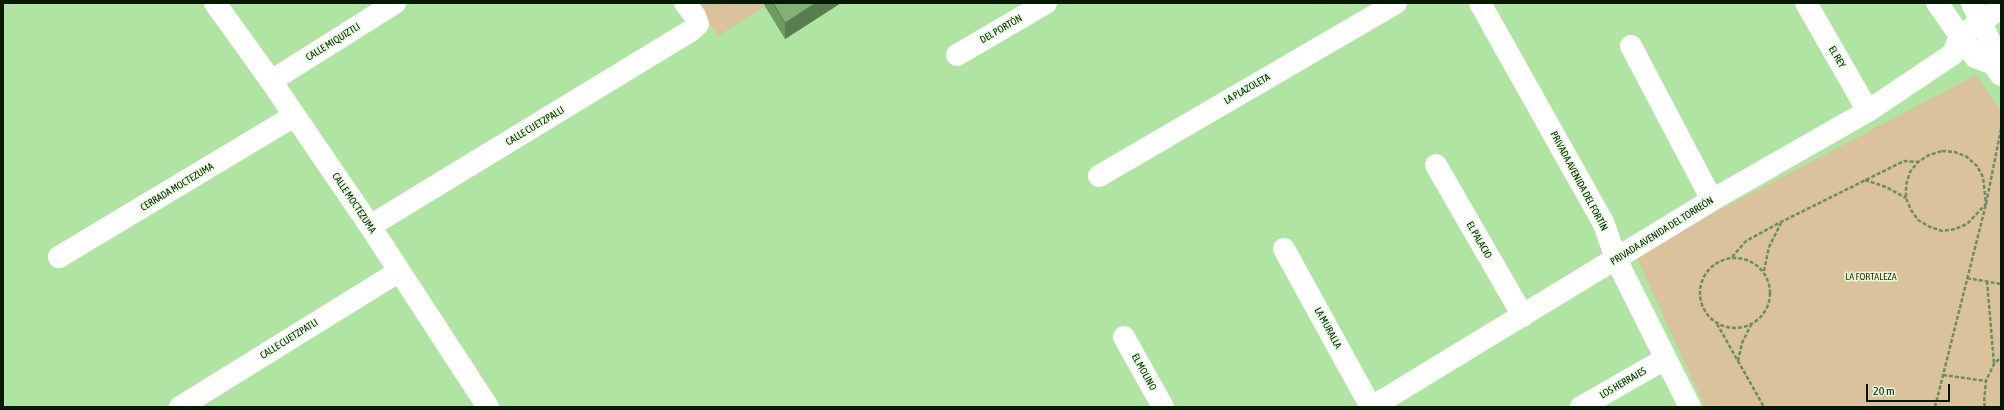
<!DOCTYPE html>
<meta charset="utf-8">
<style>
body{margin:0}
#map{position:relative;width:2004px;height:410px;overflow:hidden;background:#b0e4a2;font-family:"Asap Condensed",sans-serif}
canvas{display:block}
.frame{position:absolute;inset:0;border:4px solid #061902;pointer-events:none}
.scale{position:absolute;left:1866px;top:384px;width:84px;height:18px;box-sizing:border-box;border:2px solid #061902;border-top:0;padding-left:5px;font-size:12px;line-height:14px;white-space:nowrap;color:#061902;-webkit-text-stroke:3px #e3fddc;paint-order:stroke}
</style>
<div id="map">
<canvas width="2004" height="410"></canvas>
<div class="frame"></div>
<div class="scale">20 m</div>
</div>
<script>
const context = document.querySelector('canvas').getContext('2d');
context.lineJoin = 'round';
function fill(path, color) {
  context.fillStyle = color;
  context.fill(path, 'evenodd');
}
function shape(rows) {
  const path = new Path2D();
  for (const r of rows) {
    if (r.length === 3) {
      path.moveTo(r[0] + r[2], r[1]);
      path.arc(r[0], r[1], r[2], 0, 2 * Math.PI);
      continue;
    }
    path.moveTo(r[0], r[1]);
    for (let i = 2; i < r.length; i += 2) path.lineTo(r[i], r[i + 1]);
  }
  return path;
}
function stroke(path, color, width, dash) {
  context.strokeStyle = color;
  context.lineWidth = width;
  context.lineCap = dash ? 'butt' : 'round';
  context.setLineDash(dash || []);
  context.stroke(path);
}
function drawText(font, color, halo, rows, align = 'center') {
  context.font = font + ' "Asap Condensed",sans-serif';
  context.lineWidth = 3;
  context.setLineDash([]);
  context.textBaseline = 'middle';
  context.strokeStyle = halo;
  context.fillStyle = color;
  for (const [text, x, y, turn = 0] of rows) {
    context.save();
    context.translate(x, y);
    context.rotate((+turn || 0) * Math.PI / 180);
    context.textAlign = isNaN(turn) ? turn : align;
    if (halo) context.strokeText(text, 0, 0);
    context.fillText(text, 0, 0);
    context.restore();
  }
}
fill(shape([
 [694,3,763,3,765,6,718,36],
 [1976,75,2001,111,2001,407,1705,407,1637,258,1721,209]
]), '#dac29c');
stroke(shape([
 [1942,151,1955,152,1967,157,1977,166,1983,177,1986,204,1967,224,1955,229,1942,231,1930,227,1918,220,1911,210,1906,198,1906,185,1910,172,1918,162,1929,155,1942,151],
 [1865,180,1886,187,1906,198],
 [1732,257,1746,241,1781,222,1904,161,1918,162],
 [1735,293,35],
 [1764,271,1769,247,1781,223],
 [1967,278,2001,284],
 [1987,281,1994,364],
 [1717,324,1764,407],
 [1738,361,1742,343,1751,325],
 [1943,375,1986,381],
 [1935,407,1986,204,2001,129],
 [1985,407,1984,402,1986,381,1994,364,2001,357]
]), '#698f5f', 2.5, [4, 2]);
stroke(shape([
 [215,3,271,81,370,226,488,407],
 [1480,3,1604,224,1616,259,1690,407],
 [1806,3,1868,111],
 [1937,3,1975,57,1993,64,2001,75],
 [1972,3,1992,46,1993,64],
 [1631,46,1712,200],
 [957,55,1046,3],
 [271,81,395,3],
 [1436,165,1523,316],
 [1099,176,1396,3],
 [370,226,692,30,698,24,695,16,685,3],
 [1284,249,1371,407],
 [59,257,294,116],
 [1124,337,1163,407],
 [180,407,398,272],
 [1372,407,1712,200,1868,111,1953,54,1960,36,2001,8],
 [1581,407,1665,359]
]), '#fff', 22);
fill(shape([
 [763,3,841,3,785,39]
]), '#6e9963');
fill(shape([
 [816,3,841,3,785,39,785,23]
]), '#5a7d50');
const building = shape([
 [773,3,816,3,785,23,773,3]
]);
fill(building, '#80b273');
stroke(building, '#5a7d50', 1);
drawText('10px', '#061902', '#e3fddc', [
 ["DEL PORTÓN",1001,29,-30],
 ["CALLE MIQUIZTLI",333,42,-32],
 ["EL REY",1837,57,60],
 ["LA PLAZOLETA",1247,89,-30],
 ["CALLE CUETZPALLI",535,126,-31],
 ["PRIVADA AVENIDA DEL FORTÍN",1579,181,62],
 ["CERRADA MOCTEZUMA",177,187,-31],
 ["CALLE MOCTEZUMA",354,203,56],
 ["PRIVADA AVENIDA DEL TORREÓN",1662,231,-32],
 ["EL PALACIO",1479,240,60],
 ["LA MURALLA",1328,328,61],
 ["CALLE CUETZPATLI",289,339,-32],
 ["EL MOLINO",1144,372,61],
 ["LOS HERRAJES",1623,383,-30]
]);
drawText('10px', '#3b2c13', '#e3fddc', [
 ["LA FORTALEZA",1871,277]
]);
</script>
